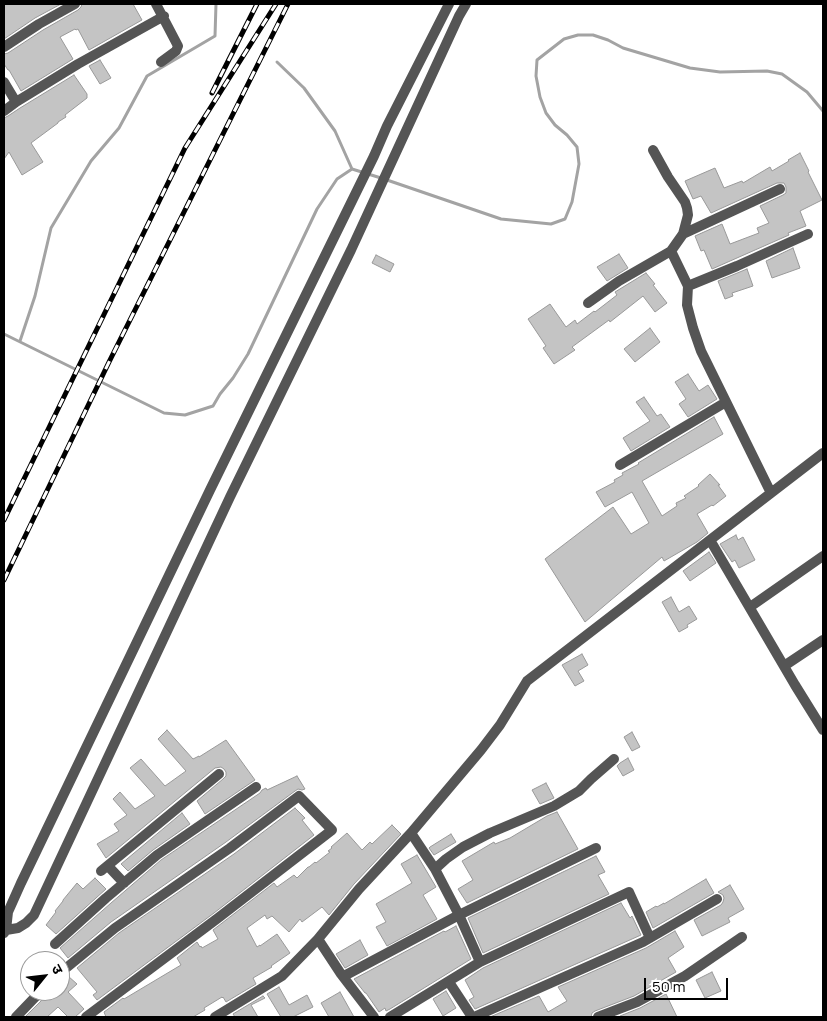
<!DOCTYPE html>
<meta charset="utf-8">
<style>
body{margin:0}
#map{position:relative;width:827px;height:1021px;overflow:hidden;background:#fff;font-family:Manrope,"Noto Sans Devanagari",sans-serif}
canvas{display:block}
.frame{position:absolute;inset:0;border:5px solid #000;pointer-events:none}
.north{position:absolute;left:20px;top:951px;width:50px;height:50px;box-sizing:border-box;background:#fff;border:1px solid #999;border-radius:50%;rotate:61deg;font-size:14px;font-weight:700;line-height:20px;text-align:center;color:#000}
.north::after{content:'';display:block;margin:auto;width:18px;height:22px;background:#000;clip-path:polygon(50% 0,100% 100%,50% 72%,0 100%)}
.scale{position:absolute;left:644px;top:978px;width:84px;height:22px;box-sizing:border-box;border:2px solid #000;border-top:0;padding-left:6px;font-size:15px;line-height:18px;white-space:nowrap;color:#000;-webkit-text-stroke:4px #fff;paint-order:stroke}
</style>
<div id="map">
<canvas width="827" height="1021"></canvas>
<div class="frame"></div>
<div class="north">उ</div>
<div class="scale">50 m</div>
</div>
<script>
const context = document.querySelector('canvas').getContext('2d');
context.lineJoin = 'round';
function shape(rows) {
  const path = new Path2D();
  for (const r of rows) {
    path.moveTo(r[0], r[1]);
    for (let i = 2; i < r.length; i += 2) path.lineTo(r[i], r[i + 1]);
  }
  return path;
}
function stroke(path, color, width, dash) {
  context.strokeStyle = color;
  context.lineWidth = width;
  context.lineCap = dash ? 'butt' : 'round';
  context.setLineDash(dash || []);
  context.stroke(path);
}
function fill(path, color) {
  context.fillStyle = color;
  context.fill(path, 'evenodd');
}
stroke(shape([
 [277,62,304,88,335,131,352,169],
 [387,180,501,219,551,224,565,219,572,202,579,164,577,147,567,135,555,125,546,113,540,97,536,76,537,60,564,39,578,35,593,35,608,40,623,48,690,68,720,72,767,71,782,74,807,92,823,111],
 [4,334,164,413,185,415,213,406,220,394,233,378,248,354,317,209,337,179,352,169,381,178],
 [20,341,35,296,51,228,91,161,119,128,147,76,215,36,216,4]
]), '#a3a3a3', 3);
const building = shape([
 [4,4,61,4,35,18,4,39,4,4],
 [82,4,133,4,142,20,89,50,78,29,76,30,75,29,60,37,73,59,21,91,9,70,8,70,4,64,4,54,8,53,43,30,78,10,81,7,82,4],
 [100,60,111,78,100,84,89,66,100,60],
 [74,75,87,94,87,98,65,115,66,117,58,122,58,123,31,143,43,162,22,175,9,152,4,159,4,118,8,116,20,108,74,75],
 [800,153,809,171,808,172,822,200,800,211,806,226,788,233,789,235,712,269,704,250,701,251,695,236,722,224,730,244,759,233,757,228,769,223,760,206,783,195,786,193,786,187,784,183,777,183,711,213,701,196,693,199,685,181,715,168,724,188,742,181,743,183,770,167,772,171,789,161,788,160,800,153],
 [793,248,800,268,772,278,766,261,793,248],
 [619,254,628,268,607,281,597,267,619,254],
 [376,255,394,264,390,272,372,263,376,255],
 [747,269,753,286,732,293,733,296,725,299,718,281,747,269],
 [646,273,655,284,653,285,667,303,655,312,643,296,610,322,609,320,572,347,575,350,554,364,543,348,546,346,528,319,550,304,566,327,575,320,577,324,594,311,595,312,617,295,615,292,646,273],
 [650,328,660,342,635,362,624,349,650,328],
 [688,374,699,391,708,385,717,399,688,417,679,404,686,399,675,382,688,374],
 [644,397,657,416,661,414,670,427,631,451,623,438,650,421,636,402,644,397],
 [714,417,723,434,642,481,662,516,677,506,676,503,686,498,684,496,699,486,698,485,710,474,720,485,718,485,726,496,713,506,712,505,697,514,708,533,697,542,664,561,662,557,585,622,545,559,613,507,631,534,649,523,632,492,605,507,596,492,615,482,614,480,623,475,622,473,639,464,638,463,714,417],
 [736,535,738,540,743,537,755,560,739,568,735,560,732,562,720,544,736,535],
 [709,552,716,563,690,581,683,571,709,552],
 [671,597,679,612,689,606,697,619,687,625,688,627,679,632,662,602,671,597],
 [582,654,588,665,578,671,584,681,575,686,562,665,582,654],
 [167,730,193,759,199,756,199,757,226,740,255,780,205,814,197,801,223,779,226,776,226,772,224,769,221,767,215,768,106,858,97,844,119,831,114,824,127,815,113,799,120,792,135,809,155,796,130,768,141,759,165,786,186,771,158,739,167,730],
 [632,732,640,747,632,751,624,737,632,732],
 [628,758,634,770,623,776,617,766,620,763,628,758],
 [297,776,305,789,302,790,298,789,295,791,226,842,111,922,68,958,60,948,111,903,161,860,260,793,262,790,266,788,267,790,297,776],
 [546,783,554,798,540,804,532,790,546,783],
 [295,808,305,818,302,820,314,835,214,913,97,1000,93,995,97,992,77,968,119,933,234,854,295,808],
 [557,812,578,849,467,903,458,889,473,880,462,861,494,842,495,844,510,838,547,816,557,812],
 [182,813,190,824,153,850,128,871,121,864,182,813],
 [392,825,401,834,354,884,329,915,322,907,302,922,300,919,289,932,272,916,267,919,265,915,247,928,257,947,260,945,260,946,277,934,290,953,271,966,272,967,253,978,256,984,226,1002,223,997,222,998,222,997,204,1008,205,1010,193,1017,106,1017,104,1012,123,998,124,999,181,965,177,958,197,942,200,947,201,946,202,948,218,939,213,930,274,883,277,887,294,875,297,878,308,867,309,867,315,862,316,863,330,852,328,851,332,848,331,847,347,833,362,850,370,842,372,844,392,825],
 [451,834,456,842,434,855,429,848,430,847,451,834],
 [417,855,436,887,423,895,437,919,387,946,376,927,386,922,376,904,412,883,401,864,417,855],
 [596,856,605,872,598,875,609,894,483,953,468,918,596,856],
 [95,878,106,889,56,934,46,925,56,912,55,911,63,901,63,900,77,883,83,889,95,878],
 [706,879,714,893,653,928,646,912,656,906,657,907,664,903,664,904,706,879],
 [730,885,744,909,728,918,730,922,702,936,694,920,721,905,723,902,724,898,723,895,718,892,730,885],
 [621,903,630,918,632,916,641,935,475,1009,469,1000,474,997,465,980,483,968,621,903],
 [456,926,471,959,390,1009,386,1011,385,1008,379,1012,366,993,365,993,354,979,444,931,445,932,456,926],
 [675,931,684,947,668,958,676,972,634,996,595,1011,592,1013,591,1017,490,1017,539,996,548,1012,567,1001,558,987,646,948,675,931],
 [360,940,368,955,345,968,336,954,360,940],
 [712,972,721,991,705,998,696,980,712,972],
 [68,976,77,984,68,992,84,1009,75,1017,68,1017,58,1007,47,1017,25,1017,46,996,48,991,60,991,60,980,68,976],
 [279,987,289,1005,307,995,313,1007,293,1017,281,1017,267,994,279,987],
 [446,991,456,1008,443,1016,433,999,446,991],
 [340,992,354,1017,329,1017,321,1003,340,992],
 [666,994,677,1017,620,1017,620,1016,640,1008,666,994],
 [263,996,265,998,251,1005,258,1017,235,1017,233,1014,263,996]
]);
fill(building, '#c4c4c4');
stroke(building, '#999', 1);
stroke(shape([
 [156,4,178,46,176,51,161,62],
 [4,47,39,24,75,4],
 [4,82,16,102],
 [4,111,16,102,78,64,164,16],
 [653,150,668,177,685,202,687,208,688,215,683,234,671,251,688,286,687,305,693,328,701,351,771,493],
 [683,234,780,189],
 [688,286,737,266,808,234],
 [588,303,619,281,671,251],
 [620,465,726,402],
 [710,540,795,685,823,730],
 [750,607,823,556],
 [784,666,823,640],
 [411,833,435,869,459,915,480,962],
 [108,866,124,883],
 [435,869,446,859,463,847,490,833,554,806,579,791,591,779,614,759],
 [101,871,219,774],
 [318,939,341,974,374,1017],
 [55,944,106,898,157,855,256,787],
 [60,973,115,928,230,848,299,796,332,830,218,918,86,1017],
 [344,976,459,915,596,848],
 [449,982,472,1017],
 [16,1017,41,991],
 [215,1017,282,976,318,939,359,889,411,833,481,750,500,725,527,681,771,493,823,453],
 [390,1017,480,962,629,892,650,938],
 [474,1017,643,942,717,899],
 [598,1017,637,1002,685,976,742,937]
]), '#555', 10);
stroke(shape([
 [6,930,18,928,26,923,34,915,230,497,351,250,459,16,466,4],
 [4,933,6,930,8,912,21,883,210,490,374,156,387,126,449,4]
]), '#555', 10);
const rail = shape([
 [212,93,257,4],
 [4,520,185,148,276,4],
 [4,580,110,360,288,4]
]);
stroke(rail, '#000', 5);
stroke(rail, '#fff', 3, [9]);
</script>
